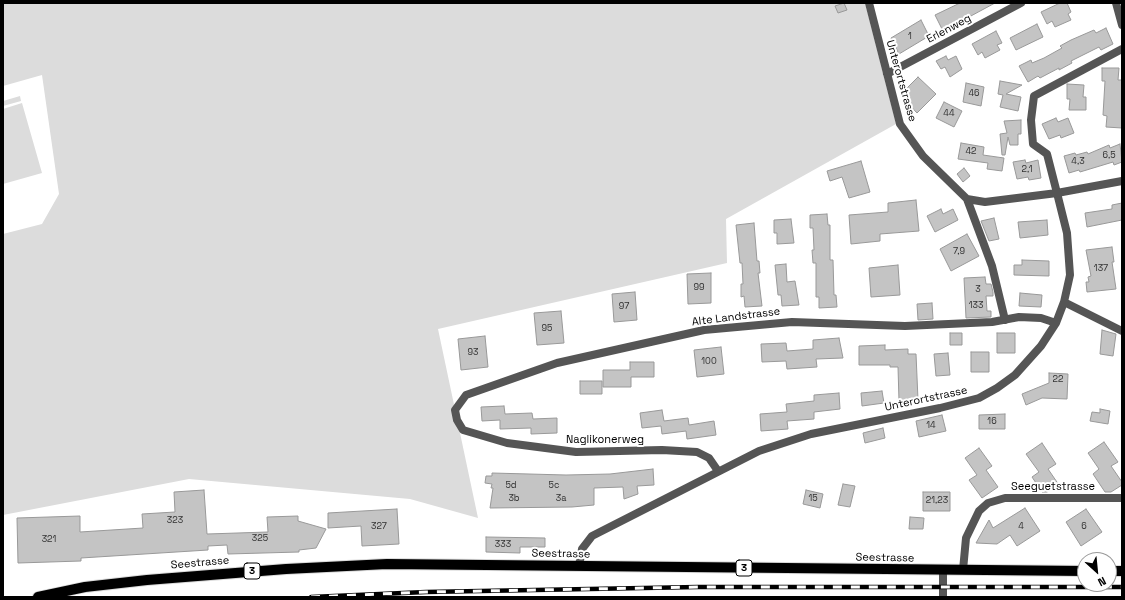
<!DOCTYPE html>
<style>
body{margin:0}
#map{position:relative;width:1125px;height:600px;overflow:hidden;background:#fff;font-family:"Space Grotesk",sans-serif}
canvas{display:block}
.frame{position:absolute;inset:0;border:4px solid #000;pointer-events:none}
.north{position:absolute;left:1077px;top:552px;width:40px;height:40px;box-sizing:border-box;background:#fff;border:1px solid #999;border-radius:50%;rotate:153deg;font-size:11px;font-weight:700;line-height:16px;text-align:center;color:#000}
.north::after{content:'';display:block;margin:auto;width:14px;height:18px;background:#000;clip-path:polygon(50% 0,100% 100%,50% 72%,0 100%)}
</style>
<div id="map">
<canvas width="1125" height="600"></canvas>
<div class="frame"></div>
<div class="north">N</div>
</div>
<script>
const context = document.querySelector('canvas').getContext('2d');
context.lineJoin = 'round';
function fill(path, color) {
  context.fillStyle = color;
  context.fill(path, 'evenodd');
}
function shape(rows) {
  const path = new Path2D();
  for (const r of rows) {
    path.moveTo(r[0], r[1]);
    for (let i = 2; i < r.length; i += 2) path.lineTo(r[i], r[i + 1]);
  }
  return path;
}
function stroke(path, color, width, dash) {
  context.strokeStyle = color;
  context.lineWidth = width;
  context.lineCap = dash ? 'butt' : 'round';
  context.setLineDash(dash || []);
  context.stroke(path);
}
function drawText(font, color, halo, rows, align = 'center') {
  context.font = font + ' "Space Grotesk",sans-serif';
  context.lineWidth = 4;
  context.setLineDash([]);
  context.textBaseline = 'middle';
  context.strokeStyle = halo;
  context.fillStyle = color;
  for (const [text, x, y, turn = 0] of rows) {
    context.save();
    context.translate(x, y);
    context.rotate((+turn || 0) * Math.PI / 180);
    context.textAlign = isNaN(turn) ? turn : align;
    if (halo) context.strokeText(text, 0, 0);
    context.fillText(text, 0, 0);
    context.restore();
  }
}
fill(shape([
 [3,3,865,3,896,124,726,219,727,263,438,329,478,518,410,499,189,479,3,515,3,234,42,224,59,194,42,75,3,86],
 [20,96,21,101,3,106,3,101],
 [22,103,42,173,3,184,3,109]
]), '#dcdcdc');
const building = shape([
 [844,3,847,10,838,13,835,6,844,3],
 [960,3,995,3,943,31,935,15,960,3],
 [1060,3,1067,3,1071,12,1068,14,1071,20,1055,27,1052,21,1047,24,1041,12,1060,3],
 [921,20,929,36,899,54,891,38,921,20],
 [1037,24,1043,37,1016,50,1010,38,1037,24],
 [1106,28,1113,44,1101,50,1099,47,1071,61,1072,63,1059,70,1059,68,1040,78,1038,76,1028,82,1019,66,1031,60,1032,63,1044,58,1062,48,1060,46,1071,40,1094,30,1096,33,1106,28],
 [996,31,1002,43,997,45,1000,50,985,58,982,52,978,55,972,44,996,31],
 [946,56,948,60,956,56,962,69,950,77,945,67,941,69,936,61,946,56],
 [1102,68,1119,68,1118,80,1122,80,1122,128,1106,127,1107,116,1103,115,1105,81,1102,81,1102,68],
 [918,77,936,94,917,113,900,95,918,77],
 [1000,81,1022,85,1006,94,1021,97,1018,111,1000,107,1003,95,998,94,1000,81],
 [966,83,984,87,981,106,963,102,966,83],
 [1067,84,1084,85,1083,97,1086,97,1086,110,1069,110,1070,99,1067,99,1067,84],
 [944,102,962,111,954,127,936,118,944,102],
 [1056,118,1058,122,1068,118,1074,133,1061,138,1060,135,1049,139,1042,124,1056,118],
 [1021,120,1021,134,1018,134,1018,145,1010,145,1008,137,1005,155,1002,155,1000,134,1007,133,1004,121,1021,120],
 [961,143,984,147,983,155,1004,158,1002,171,987,169,988,163,958,159,961,143],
 [1120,144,1122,162,1114,165,1113,162,1080,172,1079,170,1069,173,1064,156,1075,153,1076,155,1087,152,1088,154,1109,145,1110,148,1120,144],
 [1025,160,1026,163,1038,160,1041,178,1029,180,1028,177,1017,179,1013,162,1025,160],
 [861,161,870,192,849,198,842,177,830,181,827,171,861,161],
 [964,168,970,176,963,182,957,174,964,168],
 [916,200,919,231,880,234,880,241,851,244,849,215,888,212,888,203,916,200],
 [1122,203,1122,220,1087,227,1085,213,1112,209,1112,205,1122,203],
 [941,209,943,214,953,209,958,220,935,232,927,216,941,209],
 [827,214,828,225,830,225,830,260,833,260,834,295,836,295,837,307,819,308,819,297,816,297,816,263,813,263,812,250,814,250,813,228,810,228,810,215,827,214],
 [994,218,999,239,989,241,981,221,994,218],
 [791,219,794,243,777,244,777,233,774,233,774,220,791,219],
 [1047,220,1048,235,1020,238,1018,222,1047,220],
 [754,223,757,261,759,261,760,273,758,273,762,306,745,307,744,296,741,297,741,284,743,284,742,263,740,263,736,225,754,223],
 [967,234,979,256,951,271,940,249,967,234],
 [1112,247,1114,262,1112,262,1116,289,1087,292,1086,282,1089,282,1088,277,1091,276,1086,250,1112,247],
 [1022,260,1049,261,1049,276,1014,275,1014,265,1022,265,1022,260],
 [786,264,787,282,795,281,799,305,782,306,781,295,778,295,775,265,786,264],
 [898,265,900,295,871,297,869,268,898,265],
 [711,273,711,303,688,304,687,274,711,273],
 [985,277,986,284,991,284,993,292,993,296,986,296,987,311,991,311,991,317,966,318,964,278,985,277],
 [635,292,637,320,614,322,612,294,635,292],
 [1020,293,1042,295,1041,307,1019,306,1020,293],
 [932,303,933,319,918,320,917,304,932,303],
 [561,311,564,343,537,345,534,313,561,311],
 [1102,330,1116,334,1113,356,1100,354,1102,330],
 [950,333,962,333,962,345,950,345,950,333],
 [997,333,1015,333,1015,353,997,353,997,333],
 [485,336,488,367,461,370,458,339,485,336],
 [839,338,843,358,816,359,817,367,787,369,786,361,762,362,761,344,786,343,787,351,813,349,813,340,839,338],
 [885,345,885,350,908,349,908,354,916,354,918,400,899,401,898,367,890,367,890,365,859,365,859,346,885,345],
 [721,347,724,374,697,377,694,350,721,347],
 [971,352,989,352,989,372,971,372,971,352],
 [948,353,950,375,936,376,934,354,948,353],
 [630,362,654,362,654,377,631,377,631,387,603,387,603,370,630,370,630,362],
 [1049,373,1068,374,1067,399,1042,398,1026,405,1022,394,1049,383,1049,373],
 [580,381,602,381,602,394,580,394,580,381],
 [882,391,884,403,862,406,861,393,882,391],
 [839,393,840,409,814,412,814,419,787,421,788,429,761,431,760,414,787,412,786,404,814,401,814,395,839,393],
 [504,406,505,414,532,413,533,419,557,418,557,433,531,434,531,428,500,429,500,420,482,421,481,407,504,406],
 [1100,409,1110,411,1108,424,1090,421,1092,412,1100,413,1100,409],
 [662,410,664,421,688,418,689,425,714,421,716,435,687,439,686,431,662,434,661,426,642,428,640,413,662,410],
 [1005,414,1005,429,979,429,979,415,1005,414],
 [942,415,946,431,919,437,916,421,942,415],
 [883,428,885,438,865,443,863,433,883,428],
 [1104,442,1118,462,1111,466,1122,482,1122,485,1111,492,1105,492,1093,474,1099,469,1088,453,1104,442],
 [1042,443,1056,464,1048,469,1059,485,1047,492,1042,492,1032,477,1039,472,1026,454,1042,443],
 [979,448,992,466,986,470,998,487,982,498,969,480,977,475,965,458,979,448],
 [653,469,654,485,637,486,638,494,624,499,623,487,594,488,594,505,572,507,490,508,493,488,491,488,492,484,485,483,486,476,492,476,492,473,566,475,610,474,653,469],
 [843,484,855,486,850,507,838,505,843,484],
 [204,490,207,534,268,532,267,517,298,516,298,521,326,529,316,548,299,550,299,552,228,554,227,545,208,546,208,550,81,558,81,561,18,563,17,518,80,516,80,532,143,528,142,514,175,512,174,492,204,490],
 [806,490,823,494,820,508,803,504,806,490],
 [923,492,950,492,950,511,923,511,923,492],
 [1025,508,1040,531,1017,546,1010,535,997,544,976,543,989,520,993,528,1025,508],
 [397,509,399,544,362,546,361,526,328,528,328,513,397,509],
 [1086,509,1102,532,1081,546,1066,522,1086,509],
 [910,517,924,518,923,529,909,529,910,517],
 [486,537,545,538,545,547,520,547,520,553,486,552,486,537]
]);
fill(building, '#c4c4c4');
stroke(building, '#999', 1);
const primary = shape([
 [1109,571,1122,571],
 [38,597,85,587,147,580,286,569,387,564,1085,571]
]);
stroke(primary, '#dbdbdb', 12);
stroke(shape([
 [1116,3,1122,25],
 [1122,49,1034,96,1031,120,1033,144,1047,154,1057,193,1122,181],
 [887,74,1021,3],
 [967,199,992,266,1005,320],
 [1064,302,1122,331],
 [718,471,709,458,697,452,662,450,576,452,507,443,463,430,457,420,455,410,466,395,557,363,704,330,792,322,905,326,992,322,1019,317,1041,318,1056,323],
 [579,566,582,549,592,536,759,451,811,434,940,408,979,398,997,388,1015,375,1041,346,1056,323,1064,302,1070,275,1067,233,1057,193,985,202,967,199,923,156,900,124,869,3],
 [963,570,966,538,979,511,988,503,1005,498,1122,498],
 [943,597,943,571]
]), '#555', 8);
stroke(primary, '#000', 10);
const rail = shape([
 [311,597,426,592,698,587,1122,587]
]);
stroke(rail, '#000', 4.5);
stroke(rail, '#fff', 3, [9]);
drawText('9px', '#313131', null, [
 ["1",910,37],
 ["46",974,94],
 ["44",949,114],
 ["42",971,152],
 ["6,5",1109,156],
 ["4,3",1078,162],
 ["2,1",1027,170],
 ["7,9",959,252],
 ["137",1101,269],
 ["99",699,288],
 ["3",978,290],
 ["133",976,306],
 ["97",624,307],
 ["95",547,329],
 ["93",473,353],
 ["100",709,362],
 ["22",1058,380],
 ["16",992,422],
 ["14",931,426],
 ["5d",511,486],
 ["5c",554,486],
 ["3b",514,499],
 ["3a",561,499],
 ["15",813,499],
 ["21,23",937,501],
 ["323",175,521],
 ["327",379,527],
 ["4",1021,527],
 ["6",1084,527],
 ["325",260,539],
 ["321",49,540],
 ["333",503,545]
]);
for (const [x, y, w] of [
 [744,568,16],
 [252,571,16]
]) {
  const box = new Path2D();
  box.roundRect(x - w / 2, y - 8, w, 16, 3);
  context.fillStyle = '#fff';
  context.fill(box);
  stroke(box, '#000', 1);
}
drawText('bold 10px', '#000', null, [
 ["3",744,568],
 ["3",252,571]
]);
drawText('11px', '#000', '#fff', [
 ["Erlenweg",949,29,-28],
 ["Unterortstrasse",901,81,74],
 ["Alte Landstrasse",736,317,-7],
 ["Unterortstrasse",926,399,-12],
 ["Naglikonerweg",605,440],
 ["Seeguetstrasse",1053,487],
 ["Seestrasse",561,554,1],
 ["Seestrasse",885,558,1],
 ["Seestrasse",200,563,-5]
]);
</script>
